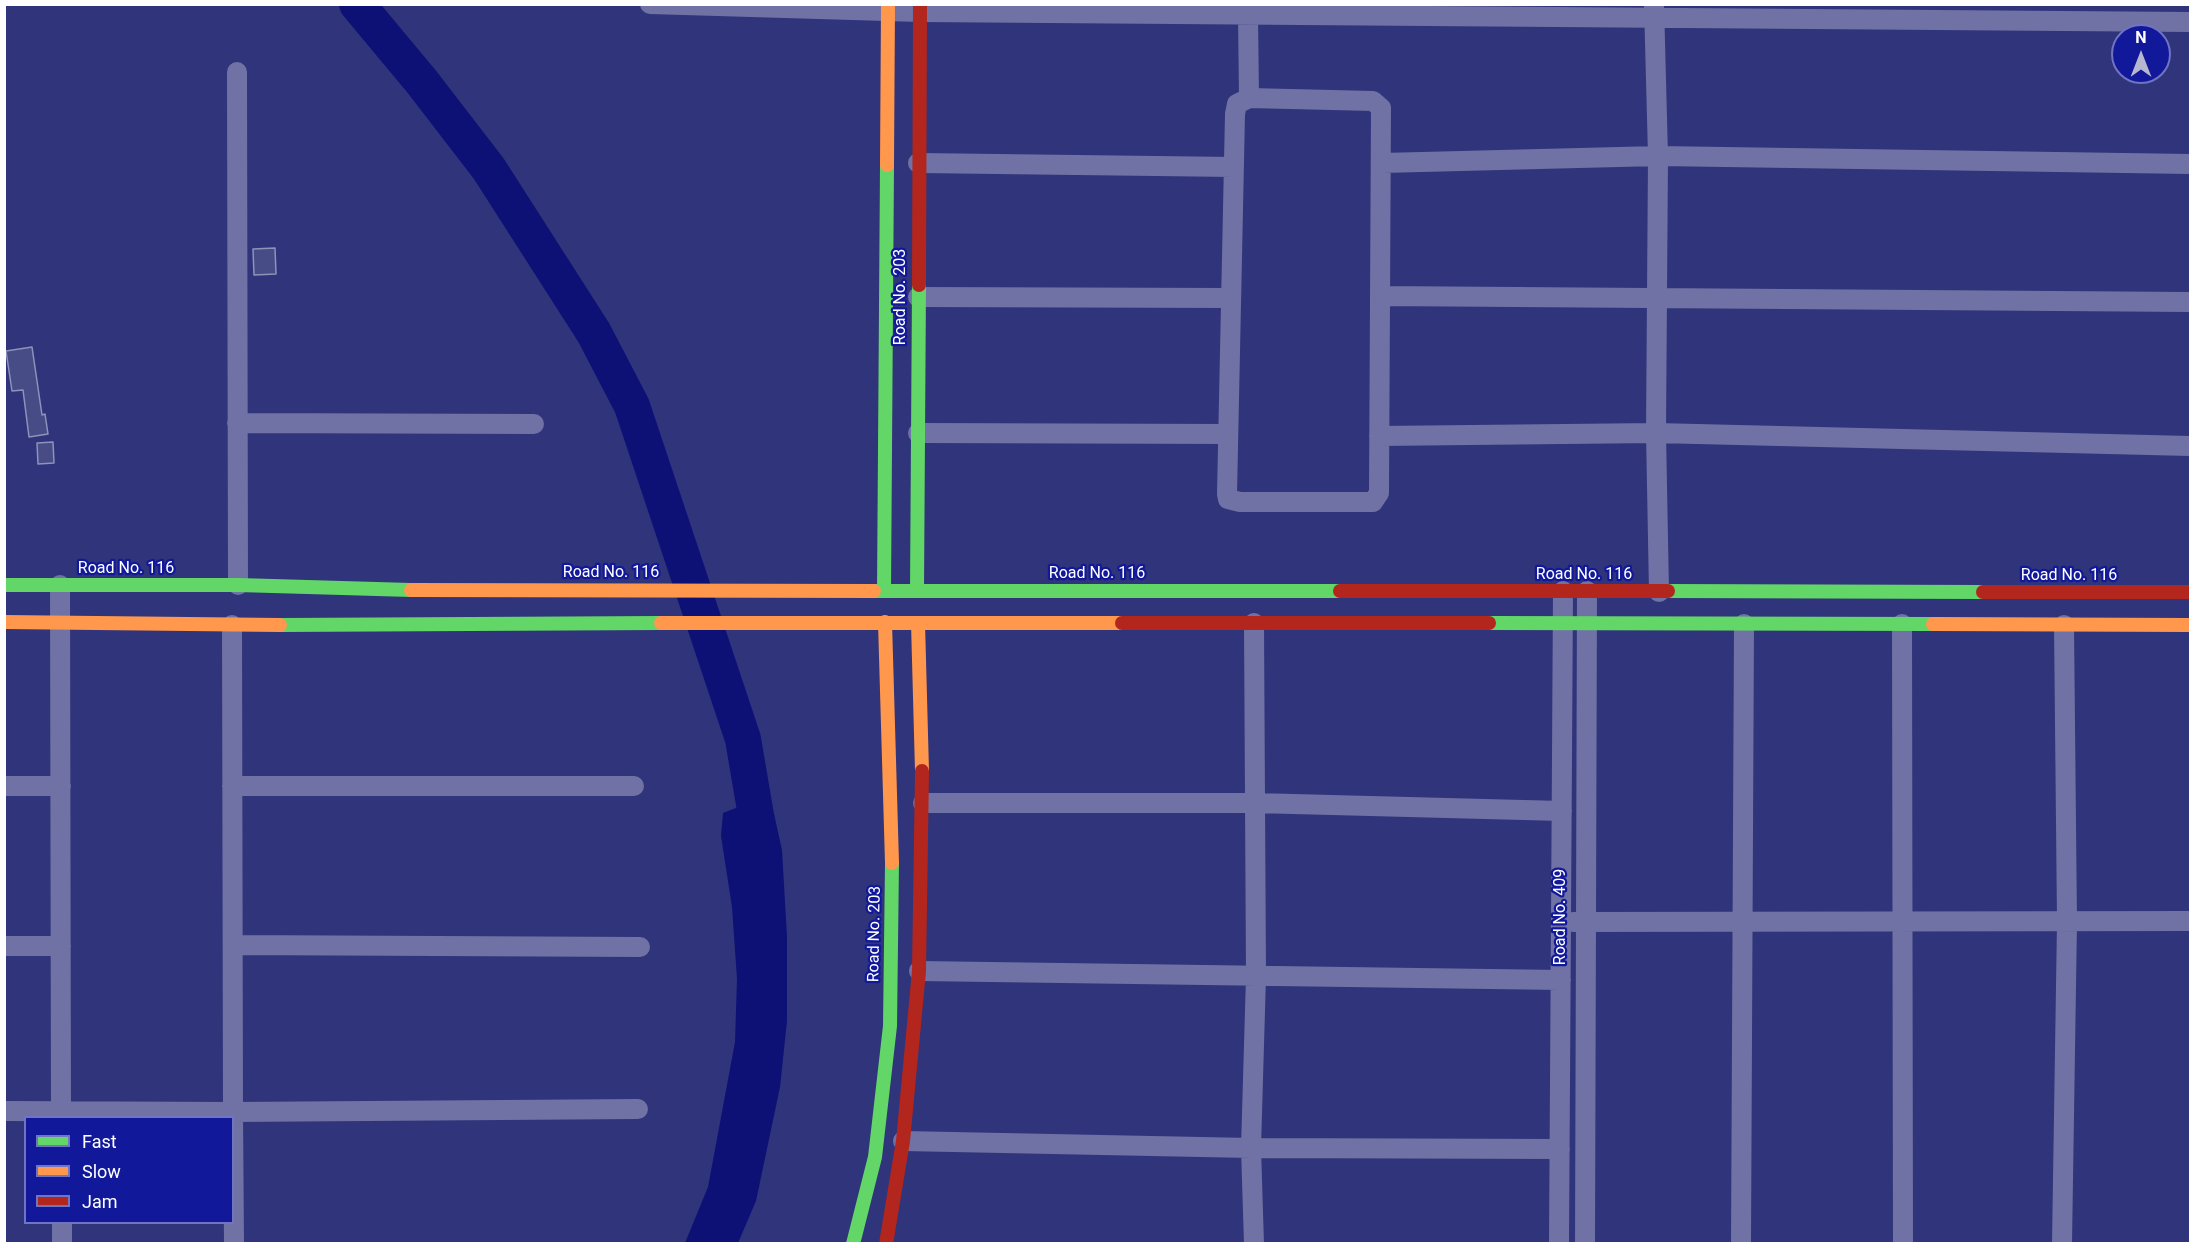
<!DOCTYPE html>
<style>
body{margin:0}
#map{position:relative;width:2195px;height:1248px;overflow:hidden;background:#30347a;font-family:Roboto,sans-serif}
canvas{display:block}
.frame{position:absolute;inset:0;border:6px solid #fff;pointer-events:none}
.legend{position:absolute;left:24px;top:1116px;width:210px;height:108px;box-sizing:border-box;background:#11189a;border:2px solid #7074c2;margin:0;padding:8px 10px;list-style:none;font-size:18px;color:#fff}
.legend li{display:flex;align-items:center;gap:12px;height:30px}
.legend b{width:30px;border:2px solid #7074c2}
.north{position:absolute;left:2111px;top:24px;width:60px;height:60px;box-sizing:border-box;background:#11189a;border:2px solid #7074c2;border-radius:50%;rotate:0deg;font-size:16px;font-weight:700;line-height:24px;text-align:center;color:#fff}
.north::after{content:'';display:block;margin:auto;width:21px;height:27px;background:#b7b8d0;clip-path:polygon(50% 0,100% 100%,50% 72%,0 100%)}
</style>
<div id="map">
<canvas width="2195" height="1248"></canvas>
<div class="frame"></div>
<ul class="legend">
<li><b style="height:8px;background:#63d668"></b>Fast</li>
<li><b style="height:8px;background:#ff974d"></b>Slow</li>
<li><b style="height:8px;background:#b3261e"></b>Jam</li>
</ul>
<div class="north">N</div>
</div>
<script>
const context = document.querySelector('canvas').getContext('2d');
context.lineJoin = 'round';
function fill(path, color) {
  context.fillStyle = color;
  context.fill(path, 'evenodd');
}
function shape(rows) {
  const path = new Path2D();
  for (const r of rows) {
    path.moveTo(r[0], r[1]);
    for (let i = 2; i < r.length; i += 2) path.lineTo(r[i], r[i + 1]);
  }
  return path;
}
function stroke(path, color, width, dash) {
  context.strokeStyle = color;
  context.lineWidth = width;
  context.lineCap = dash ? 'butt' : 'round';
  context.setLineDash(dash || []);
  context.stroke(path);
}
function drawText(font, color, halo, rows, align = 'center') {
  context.font = font + ' Roboto,sans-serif';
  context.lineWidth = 4.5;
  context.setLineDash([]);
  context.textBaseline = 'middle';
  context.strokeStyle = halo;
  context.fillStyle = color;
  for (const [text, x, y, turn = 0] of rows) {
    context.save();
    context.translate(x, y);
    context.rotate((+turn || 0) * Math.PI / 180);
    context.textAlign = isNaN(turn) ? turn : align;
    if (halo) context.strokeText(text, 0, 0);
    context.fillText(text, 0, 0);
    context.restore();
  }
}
fill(shape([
 [741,806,774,814,782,850,787,937,787,1021,780,1087,756,1201,738,1243,685,1243,708,1187,735,1042,737,979,732,907,721,836,723,813]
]), '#0d1176');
stroke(shape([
 [357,4,422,82,489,169,594,333,632,406,743,739,763,857]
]), '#0d1176', 36);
const building = shape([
 [275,248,276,274,254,275,253,249,275,248],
 [32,347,42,415,45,414,48,434,29,437,23,390,12,391,6,351,32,347],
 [53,442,54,463,38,464,37,443,53,442]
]);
fill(building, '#484c86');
stroke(building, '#8f92ba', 1.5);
stroke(shape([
 [650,4,920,12,2190,22],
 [1654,4,1658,156,1656,433,1659,592],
 [1248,15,1249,98],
 [237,72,238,585],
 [1249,98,1373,101,1381,108,1379,493,1373,502,1240,502,1228,499,1227,494,1235,114,1237,104,1249,98],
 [918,163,1234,167],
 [1382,163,1658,156,2190,164],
 [1381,296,2190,302],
 [918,297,1231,298],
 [237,423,534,424],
 [918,433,1228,434],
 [1379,436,1656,433,2190,446],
 [60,585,61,1118],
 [1902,624,1903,1244],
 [232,625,233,1112,638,1109],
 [4,786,61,786],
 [232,786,634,786],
 [923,803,1255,803,1562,811],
 [1573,922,2190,921],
 [233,945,640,947],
 [4,946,61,946],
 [919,971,1561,980],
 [4,1111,233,1112,234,1244],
 [903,1141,1251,1148,1560,1149],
 [62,1222,62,1244],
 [1254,1244,1251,1148,1256,976,1254,623],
 [1559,1244,1563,591],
 [1585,1244,1587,591],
 [1741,1244,1744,624],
 [2062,1244,2067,922,2064,625]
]), '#7072a5', 20);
stroke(shape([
 [4,585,238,585,411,590],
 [884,590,887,165],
 [917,590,919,285],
 [874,591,1340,591],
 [1668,591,1983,592],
 [1489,623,1933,624],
 [280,625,661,623],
 [853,1244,875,1157,890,1026,892,863]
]), '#63d668', 14);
stroke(shape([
 [887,165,888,4],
 [411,590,874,591],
 [4,622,280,625],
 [885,622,892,863],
 [661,623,1122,623],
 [918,623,922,771],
 [1933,624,2190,625]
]), '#ff974d', 14);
stroke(shape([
 [919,285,920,4],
 [1340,591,1668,591],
 [1983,592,2190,592],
 [1122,623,1489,623],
 [886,1244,903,1141,919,971,922,771]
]), '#b3261e', 14);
drawText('16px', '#fff', '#11189a', [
 ["Road No. 203",901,297,-90],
 ["Road No. 116",126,569],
 ["Road No. 116",611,573],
 ["Road No. 116",1097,574],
 ["Road No. 116",1584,575],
 ["Road No. 116",2069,576],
 ["Road No. 409",1561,917,-90],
 ["Road No. 203",875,934,-89]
]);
</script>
